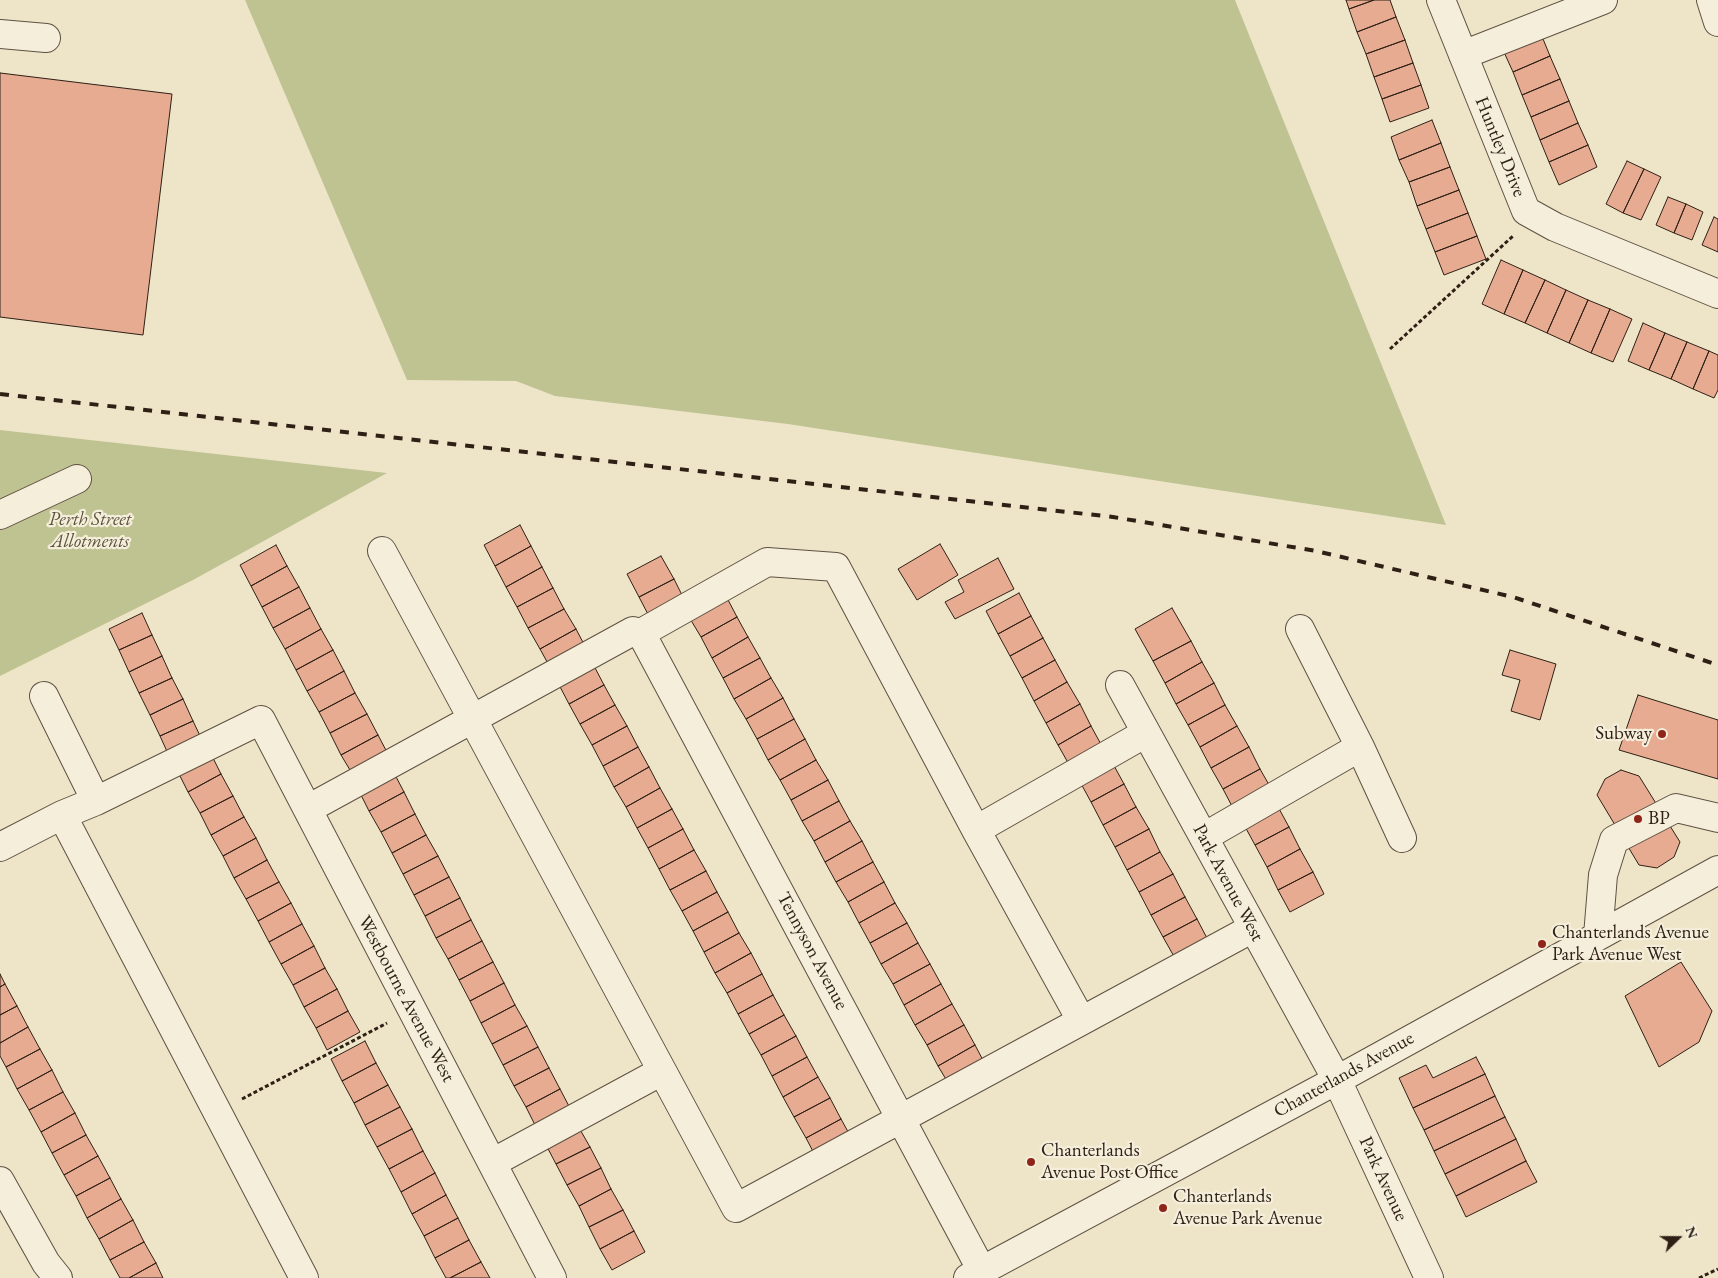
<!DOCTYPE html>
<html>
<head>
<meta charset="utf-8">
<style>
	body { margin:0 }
	#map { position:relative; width:1718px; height:1278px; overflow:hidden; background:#eee5c8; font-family:"EB Garamond",serif }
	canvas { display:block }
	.north { position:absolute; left:1653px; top:1213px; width:50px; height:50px; -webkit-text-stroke:4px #f4eedb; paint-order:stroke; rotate:68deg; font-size:14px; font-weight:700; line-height:20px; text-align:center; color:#2f2016 }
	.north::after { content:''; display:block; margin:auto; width:18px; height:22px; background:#2f2016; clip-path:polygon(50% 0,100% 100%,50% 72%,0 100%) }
</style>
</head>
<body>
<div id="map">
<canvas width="1718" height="1278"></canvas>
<div class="north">N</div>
</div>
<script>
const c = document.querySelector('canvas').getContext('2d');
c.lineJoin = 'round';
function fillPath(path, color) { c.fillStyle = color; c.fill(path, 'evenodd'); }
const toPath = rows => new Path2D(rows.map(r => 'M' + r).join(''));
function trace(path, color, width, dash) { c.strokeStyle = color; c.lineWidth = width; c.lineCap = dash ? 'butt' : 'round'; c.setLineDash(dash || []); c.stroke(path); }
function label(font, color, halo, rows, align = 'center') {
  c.font = font + ' "EB Garamond",serif'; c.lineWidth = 4.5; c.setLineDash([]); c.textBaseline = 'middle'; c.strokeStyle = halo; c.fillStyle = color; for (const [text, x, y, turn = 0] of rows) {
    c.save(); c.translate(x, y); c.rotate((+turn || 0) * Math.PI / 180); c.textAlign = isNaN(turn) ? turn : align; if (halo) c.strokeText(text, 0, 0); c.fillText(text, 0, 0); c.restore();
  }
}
fillPath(toPath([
	[245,0,1235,0,1446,525,788,424,555,396,516,381,407,380],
	[0,430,387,473,193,580,0,676]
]), '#bfc392');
const building = toPath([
	[1346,0,1374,0,1349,9,1346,0],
	[1374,0,1390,0,1396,17,1357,32,1349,9,1374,0],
	[1396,17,1405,40,1366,54,1357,32,1396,17],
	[1541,34,1550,56,1513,72,1503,50,1541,34],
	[1405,40,1413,63,1374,77,1366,54,1405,40],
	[1550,56,1560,79,1522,95,1513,72,1550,56],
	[1413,63,1421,85,1382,99,1374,77,1413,63],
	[0,73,172,94,143,335,0,317,0,73],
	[1560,79,1569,101,1531,117,1522,95,1560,79],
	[1421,85,1429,108,1390,122,1382,99,1421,85],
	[1569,101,1578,123,1540,140,1531,117,1569,101],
	[1432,120,1441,143,1399,160,1391,137,1432,120],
	[1578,123,1588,145,1549,162,1540,140,1578,123],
	[1441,143,1450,167,1409,182,1399,160,1441,143],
	[1588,145,1597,167,1559,185,1549,162,1588,145],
	[1627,161,1644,169,1623,213,1606,204,1627,161],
	[1450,167,1459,190,1417,206,1409,182,1450,167],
	[1644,169,1661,177,1641,220,1623,213,1644,169],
	[1459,190,1468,213,1426,229,1417,206,1459,190],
	[1668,197,1686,204,1674,233,1656,225,1668,197],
	[1686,204,1703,212,1692,240,1674,233,1686,204],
	[1468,213,1477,236,1435,252,1426,229,1468,213],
	[1714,217,1718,219,1718,252,1702,245,1714,217],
	[1477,236,1486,259,1444,275,1435,252,1477,236],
	[1501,260,1523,270,1504,314,1482,304,1501,260],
	[1523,270,1545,280,1525,323,1504,314,1523,270],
	[1545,280,1566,290,1547,333,1525,323,1545,280],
	[1566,290,1588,300,1569,343,1547,333,1566,290],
	[1588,300,1610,309,1591,353,1569,343,1588,300],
	[1610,309,1632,319,1613,362,1591,353,1610,309],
	[1643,323,1665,333,1649,370,1628,361,1643,323],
	[1665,333,1687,342,1671,379,1649,370,1665,333],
	[1687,342,1709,351,1693,389,1671,379,1687,342],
	[1709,351,1718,355,1718,390,1714,398,1693,389,1709,351],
	[520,525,531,546,495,566,484,545,520,525],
	[940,544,958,575,917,600,898,569,940,544],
	[276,545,287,566,251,586,240,565,276,545],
	[531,546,542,567,506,587,495,566,531,546],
	[661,556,674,579,639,597,627,574,661,556],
	[998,558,1014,589,955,619,945,602,964,592,958,580,998,558],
	[287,566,299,587,262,607,251,586,287,566],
	[542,567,553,588,517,607,506,587,542,567],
	[674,579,686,603,651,620,639,597,674,579],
	[299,587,310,608,273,628,262,607,299,587],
	[553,588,564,609,528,628,517,607,553,588],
	[1019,593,1031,616,998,634,986,611,1019,593],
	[726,596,737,617,701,637,689,617,726,596],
	[310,608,321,629,285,649,273,628,310,608],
	[1172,608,1191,641,1153,661,1135,629,1172,608],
	[564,609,576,629,540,649,528,628,564,609],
	[142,613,152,635,119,650,109,629,142,613],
	[1031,616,1043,638,1010,656,998,634,1031,616],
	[737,617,748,637,712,658,701,637,737,617],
	[321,629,333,650,296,670,285,649,321,629],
	[576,629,587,650,551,669,540,649,576,629],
	[152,635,162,656,129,672,119,650,152,635],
	[748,637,760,658,723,678,712,658,748,637],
	[1043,638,1055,660,1022,678,1010,656,1043,638],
	[1191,641,1202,662,1165,683,1153,661,1191,641],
	[333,650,344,671,307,691,296,670,333,650],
	[1510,650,1556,664,1540,720,1511,711,1520,680,1502,675,1510,650],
	[162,656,172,678,139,693,129,672,162,656],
	[760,658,771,678,734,699,723,678,760,658],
	[1055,660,1067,682,1034,701,1022,678,1055,660],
	[1202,662,1214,683,1176,704,1165,683,1202,662],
	[593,664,604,685,569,704,558,683,593,664],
	[344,671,355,693,319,712,307,691,344,671],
	[172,678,183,699,150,715,139,693,172,678],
	[771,678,783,698,746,719,734,699,771,678],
	[1067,682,1080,704,1046,723,1034,701,1067,682],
	[1214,683,1225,705,1188,725,1176,704,1214,683],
	[604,685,615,705,580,724,569,704,604,685],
	[355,693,367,714,330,733,319,712,355,693],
	[1638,695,1718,720,1718,779,1619,750,1638,695],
	[783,698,794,719,757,739,746,719,783,698],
	[183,699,193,721,160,736,150,715,183,699],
	[1080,704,1091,726,1058,745,1046,723,1080,704],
	[615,705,627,726,592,745,580,724,615,705],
	[1225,705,1237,726,1200,747,1188,725,1225,705],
	[367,714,378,735,341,755,330,733,367,714],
	[794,719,805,739,768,760,757,739,794,719],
	[193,721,203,742,170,758,160,736,193,721],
	[627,726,638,747,603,766,592,745,627,726],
	[1091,726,1103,748,1071,768,1058,745,1091,726],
	[1237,726,1249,747,1211,768,1200,747,1237,726],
	[378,735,389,756,353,775,341,755,378,735],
	[805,739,816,760,780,780,768,760,805,739],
	[638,747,649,767,614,787,603,766,638,747],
	[1249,747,1260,769,1223,789,1211,768,1249,747],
	[210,752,221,774,188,792,177,770,210,752],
	[816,760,828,780,791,800,780,780,816,760],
	[1112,762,1124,784,1091,802,1079,780,1112,762],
	[649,767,660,788,626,807,614,787,649,767],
	[1260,769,1272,790,1234,810,1223,789,1260,769],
	[1621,770,1639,776,1680,842,1674,857,1657,868,1639,865,1597,795,1605,779,1621,770],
	[393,771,404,792,369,811,358,789,393,771],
	[221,774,233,796,200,813,188,792,221,774],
	[828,780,839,801,802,821,791,800,828,780],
	[1124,784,1136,807,1103,825,1091,802,1124,784],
	[660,788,672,809,637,828,626,807,660,788],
	[404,792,415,814,381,832,369,811,404,792],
	[233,796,244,817,211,835,200,813,233,796],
	[839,801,850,821,814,841,802,821,839,801],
	[1277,805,1289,827,1255,845,1243,823,1277,805],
	[1136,807,1149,829,1115,847,1103,825,1136,807],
	[672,809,683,829,648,848,637,828,672,809],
	[415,814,426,835,392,853,381,832,415,814],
	[244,817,256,838,223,856,211,835,244,817],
	[850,821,862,841,825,862,814,841,850,821],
	[1289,827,1300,849,1267,867,1255,845,1289,827],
	[683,829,694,850,659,869,648,848,683,829],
	[1149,829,1160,852,1127,870,1115,847,1149,829],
	[426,835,438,856,403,874,392,853,426,835],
	[256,838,267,860,234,878,223,856,256,838],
	[862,841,873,862,836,882,825,862,862,841],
	[1300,849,1313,872,1278,890,1267,867,1300,849],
	[694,850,706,871,670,890,659,869,694,850],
	[1160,852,1173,874,1139,892,1127,870,1160,852],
	[438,856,449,877,414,895,403,874,438,856],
	[267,860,279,882,246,899,234,878,267,860],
	[873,862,884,882,848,902,836,882,873,862],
	[706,871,717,892,682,911,670,890,706,871],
	[1313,872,1324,894,1290,912,1278,890,1313,872],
	[1173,874,1185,897,1151,915,1139,892,1173,874],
	[449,877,460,898,425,916,414,895,449,877],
	[279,882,291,903,258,921,246,899,279,882],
	[884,882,895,903,859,923,848,902,884,882],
	[717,892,728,912,693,931,682,911,717,892],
	[1185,897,1197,919,1163,937,1151,915,1185,897],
	[460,898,471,920,436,938,425,916,460,898],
	[291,903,302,924,269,942,258,921,291,903],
	[895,903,907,923,870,943,859,923,895,903],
	[728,912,739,933,704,952,693,931,728,912],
	[1197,919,1209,942,1176,960,1163,937,1197,919],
	[471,920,482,941,448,959,436,938,471,920],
	[907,923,918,943,881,964,870,943,907,923],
	[302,924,314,946,281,964,269,942,302,924],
	[739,933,751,953,715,973,704,952,739,933],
	[482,941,493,962,459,980,448,959,482,941],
	[918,943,930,964,893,984,881,964,918,943],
	[314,946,325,968,293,985,281,964,314,946],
	[751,953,762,974,727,993,715,973,751,953],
	[493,962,504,983,470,1001,459,980,493,962],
	[1681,962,1712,1011,1699,1042,1659,1067,1625,996,1681,962],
	[930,964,941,984,904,1005,893,984,930,964],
	[325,968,337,989,304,1007,293,985,325,968],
	[0,974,5,984,0,987,0,974],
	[762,974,773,995,738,1014,727,993,762,974],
	[504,983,515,1005,481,1023,470,1001,504,983],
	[5,984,17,1006,0,1015,0,987,5,984],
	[941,984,952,1004,915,1025,904,1005,941,984],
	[337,989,348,1011,316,1028,304,1007,337,989],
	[773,995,784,1015,749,1034,738,1014,773,995],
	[952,1004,964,1025,927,1045,915,1025,952,1004],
	[515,1005,527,1026,492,1044,481,1023,515,1005],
	[17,1006,28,1027,0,1043,0,1015,17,1006],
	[348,1011,360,1032,327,1050,316,1028,348,1011],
	[784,1015,796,1036,761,1055,749,1034,784,1015],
	[964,1025,975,1045,938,1066,927,1045,964,1025],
	[527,1026,538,1047,503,1065,492,1044,527,1026],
	[28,1027,40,1049,6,1067,0,1056,0,1043,28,1027],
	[796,1036,807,1057,772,1076,761,1055,796,1036],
	[365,1041,376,1063,342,1081,331,1059,365,1041],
	[975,1045,986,1066,950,1086,938,1066,975,1045],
	[538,1047,549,1068,514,1086,503,1065,538,1047],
	[40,1049,52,1070,17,1089,6,1067,40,1049],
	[807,1057,818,1077,783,1097,772,1076,807,1057],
	[1476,1057,1485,1074,1413,1108,1399,1078,1426,1065,1433,1078,1476,1057],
	[376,1063,388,1085,354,1103,342,1081,376,1063],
	[549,1068,560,1089,526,1107,514,1086,549,1068],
	[52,1070,63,1092,29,1110,17,1089,52,1070],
	[1485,1074,1495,1096,1424,1130,1413,1108,1485,1074],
	[818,1077,830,1098,794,1117,783,1097,818,1077],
	[388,1085,400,1107,365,1125,354,1103,388,1085],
	[560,1089,571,1110,537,1129,526,1107,560,1089],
	[63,1092,75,1113,41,1132,29,1110,63,1092],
	[1495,1096,1505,1117,1434,1151,1424,1130,1495,1096],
	[830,1098,841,1119,806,1138,794,1117,830,1098],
	[400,1107,412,1129,377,1147,365,1125,400,1107],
	[75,1113,86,1135,52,1153,41,1132,75,1113],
	[1505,1117,1516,1139,1445,1174,1434,1151,1505,1117],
	[841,1119,852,1139,817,1159,806,1138,841,1119],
	[578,1126,590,1147,556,1164,545,1143,578,1126],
	[412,1129,423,1151,389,1169,377,1147,412,1129],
	[86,1135,98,1156,64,1175,52,1153,86,1135],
	[1516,1139,1526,1161,1456,1196,1445,1174,1516,1139],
	[590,1147,601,1168,567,1185,556,1164,590,1147],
	[423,1151,435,1173,401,1192,389,1169,423,1151],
	[98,1156,110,1178,76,1196,64,1175,98,1156],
	[1526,1161,1537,1182,1466,1217,1456,1196,1526,1161],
	[601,1168,611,1189,579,1206,567,1185,601,1168],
	[435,1173,446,1195,412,1214,401,1192,435,1173],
	[110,1178,121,1199,87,1218,76,1196,110,1178],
	[611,1189,623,1210,589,1227,579,1206,611,1189],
	[446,1195,458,1218,424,1236,412,1214,446,1195],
	[121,1199,133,1220,99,1239,87,1218,121,1199],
	[623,1210,634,1231,600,1249,589,1227,623,1210],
	[458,1218,469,1240,435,1258,424,1236,458,1218],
	[133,1220,144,1242,110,1260,99,1239,133,1220],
	[634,1231,645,1252,612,1270,600,1249,634,1231],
	[469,1240,481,1262,450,1278,446,1278,435,1258,469,1240],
	[144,1242,156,1263,129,1278,120,1278,110,1260,144,1242],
	[481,1262,490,1278,450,1278,481,1262],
	[156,1263,163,1278,129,1278,156,1263]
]);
fillPath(building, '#e6ab91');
trace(building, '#2f2016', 1);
const minor = toPath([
	[1441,0,1526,211,1555,227,1718,294],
	[1711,0,1718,22],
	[0,34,46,38],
	[1463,55,1603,0],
	[0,515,77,479],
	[382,551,736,1208,1253,928],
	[1300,629,1360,747,1402,838],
	[641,633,982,1271],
	[1120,685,1337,1080,1429,1278],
	[96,801,261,720,552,1278],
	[308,809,633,631,641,633,767,562,836,567,976,830,1081,1020],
	[62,815,304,1278],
	[976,830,1146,733],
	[1204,837,1360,747],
	[0,847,62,815,96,801,44,696],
	[1598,936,1603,875,1614,840,1676,808,1718,818],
	[492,1163,662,1071],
	[0,1181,46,1263,58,1278],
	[968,1278,1337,1080,1718,870]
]);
trace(minor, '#5f5142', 30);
trace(toPath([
	[1390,349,1513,236],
	[242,1099,387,1023],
	[1699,1278,1718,1269]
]), '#2f2016', 3, [4, 2.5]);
trace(minor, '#f4eedb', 28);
trace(toPath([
	[0,394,1113,517,1316,551,1513,597,1718,665]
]), '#2f2016', 4, [9, 9]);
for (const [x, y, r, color] of [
	[1662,734,5,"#8f2418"],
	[1638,819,5,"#8f2418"],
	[1542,944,5,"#8f2418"],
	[1031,1162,5,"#8f2418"],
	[1163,1208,5,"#8f2418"]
]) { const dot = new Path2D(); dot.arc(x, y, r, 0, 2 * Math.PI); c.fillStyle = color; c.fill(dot); trace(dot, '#f4eedb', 2); }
label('19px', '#2f2016', '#f4eedb', [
	["Huntley Drive",1500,147,68],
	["Park Avenue West",1228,883,62],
	["Tennyson Avenue",812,951,62],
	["Westbourne Avenue West",406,999,62],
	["Chanterlands Avenue",1344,1075,-29],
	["Park Avenue",1383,1179,65]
]);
label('italic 19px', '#5a513b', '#f4eedb', [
	["Perth Street",90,520],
	["Allotments",90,542]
]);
label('19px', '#2f2016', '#f4eedb', [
	["Subway",1652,734,"right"],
	["BP",1648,819],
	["Chanterlands Avenue",1552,933],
	["Park Avenue West",1552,955],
	["Chanterlands",1041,1151],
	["Avenue Post Office",1041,1173],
	["Chanterlands",1173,1197],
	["Avenue Park Avenue",1173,1219]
], 'left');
</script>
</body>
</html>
